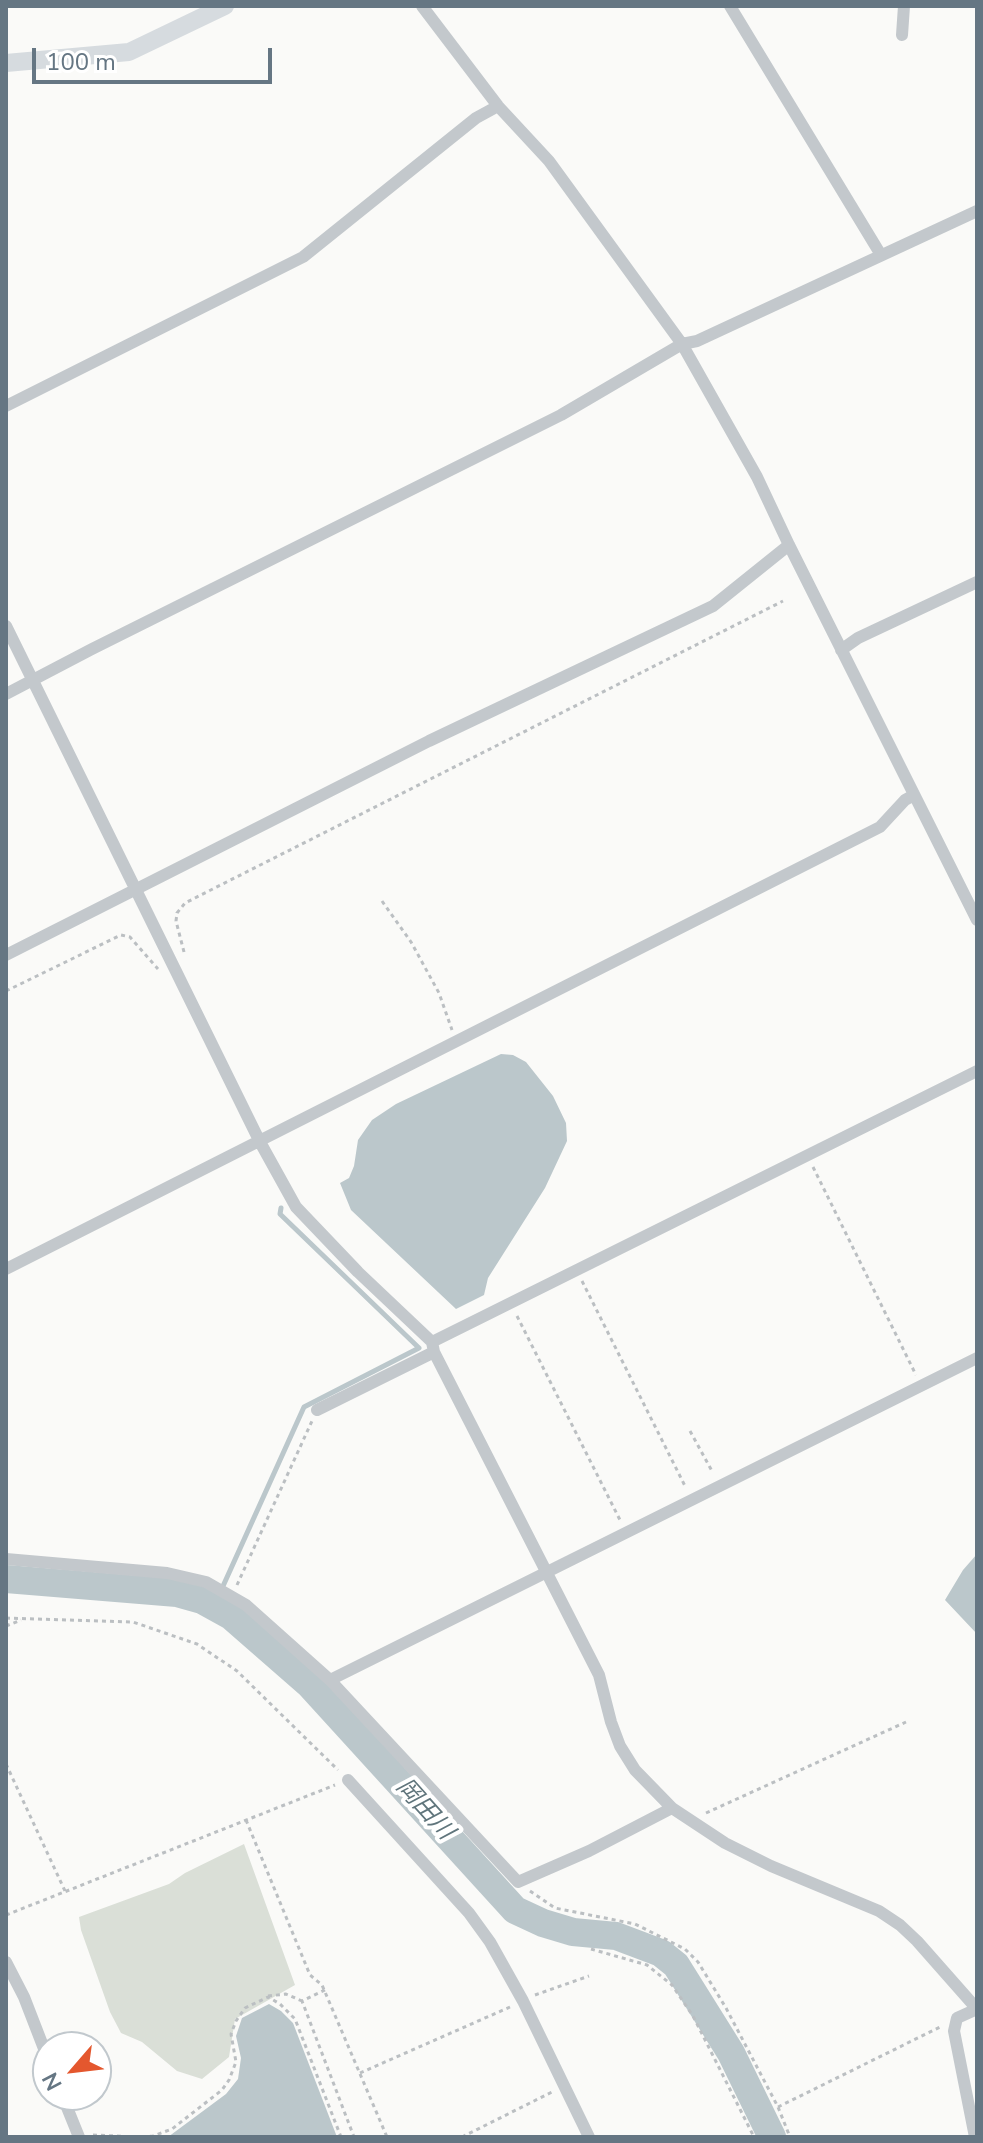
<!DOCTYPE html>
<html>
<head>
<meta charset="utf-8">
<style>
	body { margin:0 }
	#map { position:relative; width:983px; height:2143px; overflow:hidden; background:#fafaf8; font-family:"Nunito Sans",sans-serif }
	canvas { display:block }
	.frame { position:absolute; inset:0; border:8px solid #657683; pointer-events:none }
	.north { position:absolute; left:32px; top:2031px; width:80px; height:80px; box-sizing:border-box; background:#fff; border:2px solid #c1c8cd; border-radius:50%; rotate:242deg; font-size:22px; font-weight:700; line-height:32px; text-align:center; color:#657683 }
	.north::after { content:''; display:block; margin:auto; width:28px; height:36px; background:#e4572e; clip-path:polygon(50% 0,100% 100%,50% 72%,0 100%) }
	.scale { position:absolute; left:32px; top:48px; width:240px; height:36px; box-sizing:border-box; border:4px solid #657683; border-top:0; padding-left:10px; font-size:24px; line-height:28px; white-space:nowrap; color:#657683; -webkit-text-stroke:6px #fff; paint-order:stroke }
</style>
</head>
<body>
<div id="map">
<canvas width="983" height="2143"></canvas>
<div class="frame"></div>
<div class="north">N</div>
<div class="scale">100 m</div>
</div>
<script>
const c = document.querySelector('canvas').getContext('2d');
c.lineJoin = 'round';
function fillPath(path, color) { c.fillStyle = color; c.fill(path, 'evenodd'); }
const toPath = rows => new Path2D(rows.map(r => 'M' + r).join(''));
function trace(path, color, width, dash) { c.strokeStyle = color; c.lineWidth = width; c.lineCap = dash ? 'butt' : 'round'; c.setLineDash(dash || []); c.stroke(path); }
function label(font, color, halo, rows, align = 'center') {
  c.font = font + ' "Nunito Sans","Noto Sans JP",sans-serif'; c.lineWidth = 8; c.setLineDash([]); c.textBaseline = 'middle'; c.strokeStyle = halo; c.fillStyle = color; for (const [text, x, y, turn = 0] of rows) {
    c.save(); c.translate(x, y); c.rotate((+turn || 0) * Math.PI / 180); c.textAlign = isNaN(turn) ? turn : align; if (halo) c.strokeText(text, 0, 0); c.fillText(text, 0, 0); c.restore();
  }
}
fillPath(toPath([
	[244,1844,295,1985,235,2019,229,2057,202,2079,177,2071,142,2042,121,2033,110,2012,81,1930,79,1917,169,1884,185,1873]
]), '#dadfd7');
fillPath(toPath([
	[501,1054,513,1055,526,1062,553,1096,566,1123,567,1141,545,1188,488,1278,484,1295,456,1309,351,1210,340,1183,349,1178,354,1166,358,1140,372,1120,396,1104],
	[977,1554,977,1634,945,1600,963,1570],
	[269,2004,281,2011,293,2023,337,2137,168,2137,226,2094,238,2079,241,2058,236,2036,242,2018]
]), '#bbc7cb');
trace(toPath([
	[214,1606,304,1407,419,1348,280,1214,281,1208]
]), '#bbc7cb', 5);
trace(toPath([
	[6,1579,177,1593,202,1600,231,1616,310,1685,515,1910,543,1923,573,1932,616,1936,661,1953,676,1965,731,2053,772,2137]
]), '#bbc7cb', 28);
trace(toPath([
	[382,901,411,942,439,993,452,1030],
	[184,952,176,921,177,913,185,903,783,601],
	[6,991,121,935,130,937,158,969],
	[813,1167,916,1375],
	[582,1281,686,1488],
	[517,1316,620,1520],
	[690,1431,713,1473],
	[237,1585,312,1421],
	[6,1618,133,1622,197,1644,237,1671,338,1770],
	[6,1626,21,1620],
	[6,1764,65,1891],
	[706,1813,906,1722],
	[246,1820,310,1975,322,1985,387,2137],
	[530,1891,555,1908,635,1924,685,1949,698,1962,726,2008,778,2107,790,2137],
	[6,1915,335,1785],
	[591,1949,647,1965,672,1985,693,2016,754,2137],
	[325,1990,302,2001,354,2137],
	[535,1995,589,1976],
	[268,1996,286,1994,302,2001],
	[360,2073,510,2007],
	[778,2107,940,2027],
	[93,2135,139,2137],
	[142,2137,153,2136,172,2129,222,2090,229,2080,236,2062,231,2034,236,2021,245,2008,268,1997,280,2004,295,2019,341,2137],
	[462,2137,552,2092]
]), '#bbbfc2', 3, [4, 4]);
trace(toPath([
	[422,6,498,106,549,161,682,344,757,477,789,545,977,920],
	[730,6,881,255],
	[902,35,904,6],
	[6,406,303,257,476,118,498,106],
	[6,626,260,1142,296,1207,358,1272,432,1342,434,1352,599,1675,611,1722,620,1746,635,1770,672,1808,725,1843,771,1866,879,1911,900,1925,917,1941,977,2009,957,2018,954,2031,975,2137],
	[841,650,858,638,977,582],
	[6,694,92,649,561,415,682,344,697,341,977,211],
	[6,955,429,741,713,606,789,545],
	[6,1269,880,827,905,800,914,795],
	[432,1342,977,1071],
	[317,1410,434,1352],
	[6,1559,167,1573,206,1582,246,1605,330,1680,518,1882,589,1851,672,1808],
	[330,1680,977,1358],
	[348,1780,469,1913,490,1942,523,2001,589,2137],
	[6,1962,24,1997,48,2059],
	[62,2095,79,2137]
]), '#c3c8cc', 12);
trace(toPath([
	[6,63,129,52,225,6]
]), '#d6dbdf', 18);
label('italic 24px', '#60757c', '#fff', [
	["岡田川",424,1810,48]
]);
</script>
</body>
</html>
